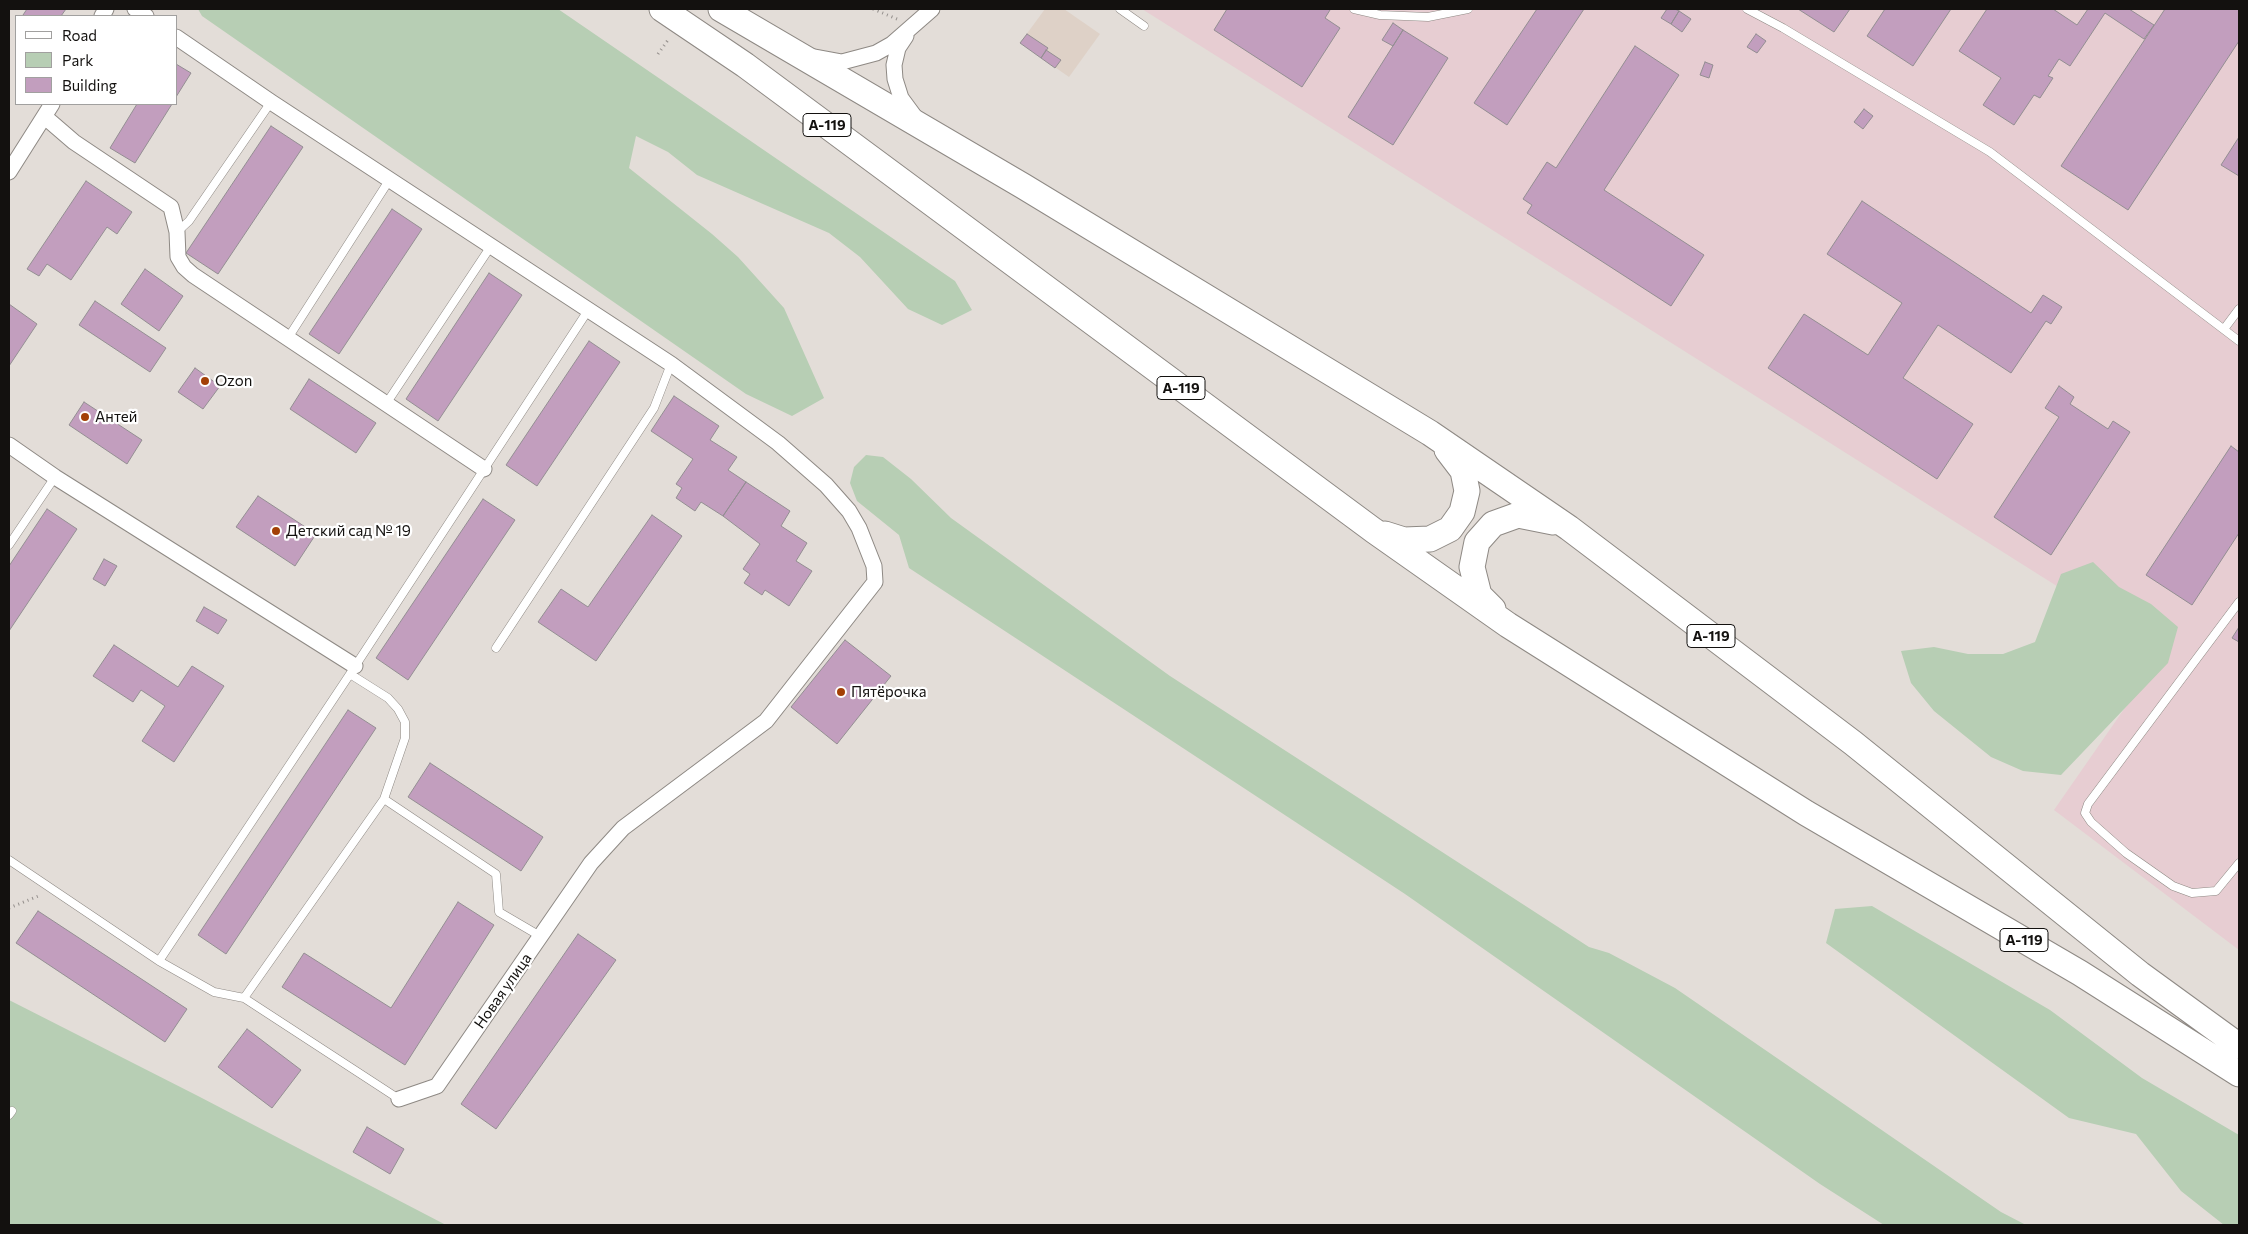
<!DOCTYPE html>
<html>
<head>
<meta charset="utf-8">
<style>
	body { margin:0 }
	#map { position:relative; width:2248px; height:1234px; overflow:hidden; background:#e3ddd8; font-family:Commissioner,sans-serif }
	canvas { display:block }
	.frame { position:absolute; inset:0; border:10px solid #13110f; pointer-events:none }
	.legend { position:absolute; left:15px; top:15px; width:162px; height:90px; box-sizing:border-box; background:#fff; border:1px solid #a1a09f; margin:0; padding:6px 9px; list-style:none; font-size:15px; color:#13110f }
	.legend li { display:flex; align-items:center; gap:10px; height:25px }
	.legend b { width:25px; border:1px solid #a1a09f }
</style>
</head>
<body>
<div id="map">
<canvas width="2248" height="1234"></canvas>
<div class="frame"></div>
<ul class="legend">
<li><b style="height:6px;background:#fff"></b>Road</li>
<li><b style="height:14px;background:#b7ceb4"></b>Park</li>
<li><b style="height:14px;background:#c29ebe"></b>Building</li>
</ul>
</div>
<script>
const c = document.querySelector('canvas').getContext('2d');
c.lineJoin = 'round';
function fillPath(path, color) { c.fillStyle = color; c.fill(path, 'evenodd'); }
const toPath = rows => new Path2D(rows.map(r => 'M' + r).join(''));
function trace(path, color, width, dash) { c.strokeStyle = color; c.lineWidth = width; c.lineCap = dash ? 'butt' : 'round'; c.setLineDash(dash || []); c.stroke(path); }
function label(font, color, halo, rows, align = 'center') {
  c.font = font + ' Commissioner,sans-serif'; c.lineWidth = 4.5; c.setLineDash([]); c.textBaseline = 'middle'; c.strokeStyle = halo; c.fillStyle = color; for (const [text, x, y, turn = 0] of rows) {
    c.save(); c.translate(x, y); c.rotate((+turn || 0) * Math.PI / 180); c.textAlign = isNaN(turn) ? turn : align; if (halo) c.strokeText(text, 0, 0); c.fillText(text, 0, 0); c.restore();
  }
}
fillPath(toPath([
	[1045,9,1064,9,1100,34,1069,77,1020,43]
]), '#ded1c7');
fillPath(toPath([
	[1142,9,2239,9,2239,950,2054,810,2163,653]
]), '#e7cdd2');
fillPath(toPath([
	[198,9,558,9,955,281,972,310,942,325,908,309,860,257,829,233,697,175,668,152,636,136,629,168,712,234,738,257,784,308,824,398,792,416,746,394,202,16],
	[866,455,883,457,911,479,951,518,1170,676,1589,947,1609,953,1675,988,2001,1212,2026,1225,1884,1225,1820,1184,1405,894,909,568,899,535,857,501,850,483,854,467],
	[2093,562,2119,587,2151,604,2178,627,2168,663,2061,775,2023,771,1991,757,1934,711,1911,683,1901,651,1934,647,1968,654,2003,654,2035,642,2061,574],
	[1872,906,2050,1010,2142,1078,2239,1135,2239,1225,2224,1225,2181,1191,2136,1134,2069,1118,1826,943,1835,909],
	[9,1000,198,1096,446,1225,9,1225]
]), '#b7ceb4');
const building = toPath([
	[27,9,66,9,61,16,25,16,23,15,27,9],
	[1227,9,1328,9,1330,10,1325,18,1340,28,1302,87,1214,30,1227,9],
	[1537,9,1584,9,1507,125,1474,103,1537,9],
	[1667,9,1675,9,1679,11,1671,24,1661,18,1667,9],
	[1798,9,1850,9,1834,32,1798,9],
	[1885,9,1951,9,1913,66,1867,36,1885,9],
	[1987,9,2053,9,2077,25,2088,9,2129,9,2154,25,2144,39,2105,13,2070,66,2059,59,2048,76,2053,78,2040,98,2034,95,2014,125,1983,105,2001,78,1959,51,1987,9],
	[2165,9,2239,9,2239,41,2128,210,2061,166,2165,9],
	[1679,11,1691,19,1682,32,1671,24,1679,11],
	[1393,23,1403,30,1393,46,1382,40,1393,23],
	[1403,30,1448,58,1393,145,1348,117,1403,30],
	[1027,34,1048,48,1041,58,1020,43,1027,34],
	[1756,34,1766,41,1757,53,1747,47,1756,34],
	[1635,46,1679,75,1604,190,1704,255,1671,306,1527,213,1532,205,1523,199,1547,162,1556,168,1635,46],
	[1046,50,1061,60,1055,68,1041,58,1046,50],
	[1705,62,1713,65,1709,78,1700,75,1705,62],
	[176,64,191,73,176,97,176,64],
	[137,104,172,104,135,163,110,148,137,104],
	[1864,109,1873,116,1863,129,1854,122,1864,109],
	[271,126,303,147,218,274,186,253,271,126],
	[2239,137,2239,176,2221,165,2239,137],
	[86,181,132,212,117,234,107,227,71,280,47,264,39,276,27,269,86,181],
	[1862,201,2031,313,2043,295,2062,307,2051,324,2046,321,2011,373,1938,325,1903,378,1973,424,1937,479,1768,368,1804,314,1868,355,1902,303,1827,254,1862,201],
	[392,209,422,229,339,354,309,334,392,209],
	[145,269,183,296,159,331,121,304,145,269],
	[489,273,522,295,438,421,406,399,489,273],
	[95,301,166,348,150,372,79,325,95,301],
	[9,304,37,324,9,366,9,304],
	[589,341,620,362,537,486,506,465,589,341],
	[195,368,220,386,203,409,178,392,195,368],
	[309,379,376,423,356,453,290,409,309,379],
	[2059,386,2074,397,2070,404,2108,429,2113,421,2130,432,2051,555,1994,517,2059,417,2045,408,2059,386],
	[674,396,719,426,710,440,737,457,728,470,746,482,723,516,701,502,695,511,676,498,682,488,676,484,693,459,651,431,674,396],
	[84,402,142,440,127,464,69,425,84,402],
	[2231,446,2239,452,2239,533,2192,605,2146,575,2231,446],
	[746,482,790,511,781,526,807,543,796,561,812,571,789,606,765,590,762,595,744,583,750,574,743,569,760,544,723,516,746,482],
	[258,496,316,534,295,566,236,527,258,496],
	[483,499,515,520,408,680,376,658,483,499],
	[47,509,77,529,9,631,9,566,47,509],
	[652,515,682,536,596,661,538,622,561,589,588,607,652,515],
	[104,559,117,566,105,586,93,579,104,559],
	[204,607,227,620,218,634,196,621,204,607],
	[2239,627,2239,642,2232,638,2239,627],
	[845,640,891,676,837,744,791,707,845,640],
	[114,645,178,687,192,666,224,686,174,762,142,741,165,706,141,690,133,702,93,676,114,645],
	[348,710,376,728,226,954,198,935,348,710],
	[430,763,543,837,521,871,408,797,430,763],
	[458,902,494,925,405,1065,282,987,304,953,391,1008,458,902],
	[38,911,187,1009,165,1042,16,943,38,911],
	[578,934,616,960,496,1129,461,1104,578,934],
	[247,1029,301,1070,272,1108,218,1067,247,1029],
	[367,1127,404,1149,390,1174,353,1152,367,1127]
]);
fillPath(building, '#c29ebe');
trace(building, '#938e92', 1);
const service = toPath([
	[1120,9,1144,26],
	[1354,9,1380,15,1428,17,1468,9],
	[1747,9,1783,28,1990,152,2239,341],
	[177,232,189,221,271,102],
	[2224,329,2239,309],
	[288,338,390,179],
	[386,404,491,246],
	[9,545,55,477],
	[2239,602,2088,804,2085,813,2091,822,2126,853,2173,886,2192,893,2216,891,2239,863],
	[496,648,654,408,671,364],
	[350,674,388,698,398,709,405,722,405,738,384,799,496,874,499,912,540,936],
	[9,860,159,961,350,674,589,309],
	[159,961,214,992,244,998,399,1099],
	[244,998,384,799],
	[9,1115,12,1111]
]);
const minor = toPath([
	[135,9,146,16],
	[102,16,106,9],
	[906,36,898,48,894,65,895,79,901,98,915,117],
	[176,37,271,102,671,364,778,443,826,485,849,511,859,528,874,566,875,582,766,721,623,828,591,863,437,1086,399,1099],
	[815,57,842,62,876,53,892,44,932,9],
	[45,117,74,142,171,207,177,232,178,257,184,267,193,275,484,469],
	[9,172,52,104],
	[9,445,55,477,355,666]
]);
const trunk = toPath([
	[662,9,745,65,1373,530,1508,625,1806,813,2080,973,2239,1074],
	[721,9,1023,186,1430,433,1569,528,1853,743,2140,974,2239,1046],
	[1385,534,1404,540,1430,539,1450,529,1462,512,1467,491,1463,471,1447,450],
	[1493,609,1479,595,1472,567,1477,542,1493,524,1518,515,1553,522]
]);
trace(service, '#8e8984', 9);
trace(minor, '#8e8984', 17);
trace(trunk, '#8e8984', 27);
trace(toPath([
	[873,9,897,19],
	[658,54,668,40],
	[9,908,41,895]
]), '#948f8c', 3, [1, 4]);
trace(service, '#fff', 8);
trace(minor, '#fff', 15);
trace(trunk, '#fff', 25);
for (const [x, y, r, color] of [
	[205,381,5,"#a34006"],
	[85,417,5,"#a34006"],
	[276,531,5,"#a34006"],
	[841,692,5,"#a34006"]
]) { const dot = new Path2D(); dot.arc(x, y, r, 0, 2 * Math.PI); c.fillStyle = color; c.fill(dot); trace(dot, '#fff', 2); }
for (const [x, y, w] of [
	[827,125,48],
	[1181,388,48],
	[1711,636,48],
	[2024,940,48]
]) { const box = new Path2D(); box.roundRect(x - w / 2, y - 11.5, w, 23, 4); c.fillStyle = '#fff'; c.fill(box); trace(box, '#13110f', 1); }
label('bold 14px', '#13110f', null, [
	["А-119",827,125],
	["А-119",1181,388],
	["А-119",1711,636],
	["А-119",2024,940]
]);
label('15px', '#13110f', '#fff', [
	["Ozon",215,381],
	["Антей",95,417],
	["Детский сад № 19",286,531],
	["Пятёрочка",851,692]
], 'left');
label('15px', '#13110f', '#fff', [
	["Новая улица",503,991,-55]
]);
</script>
</body>
</html>
